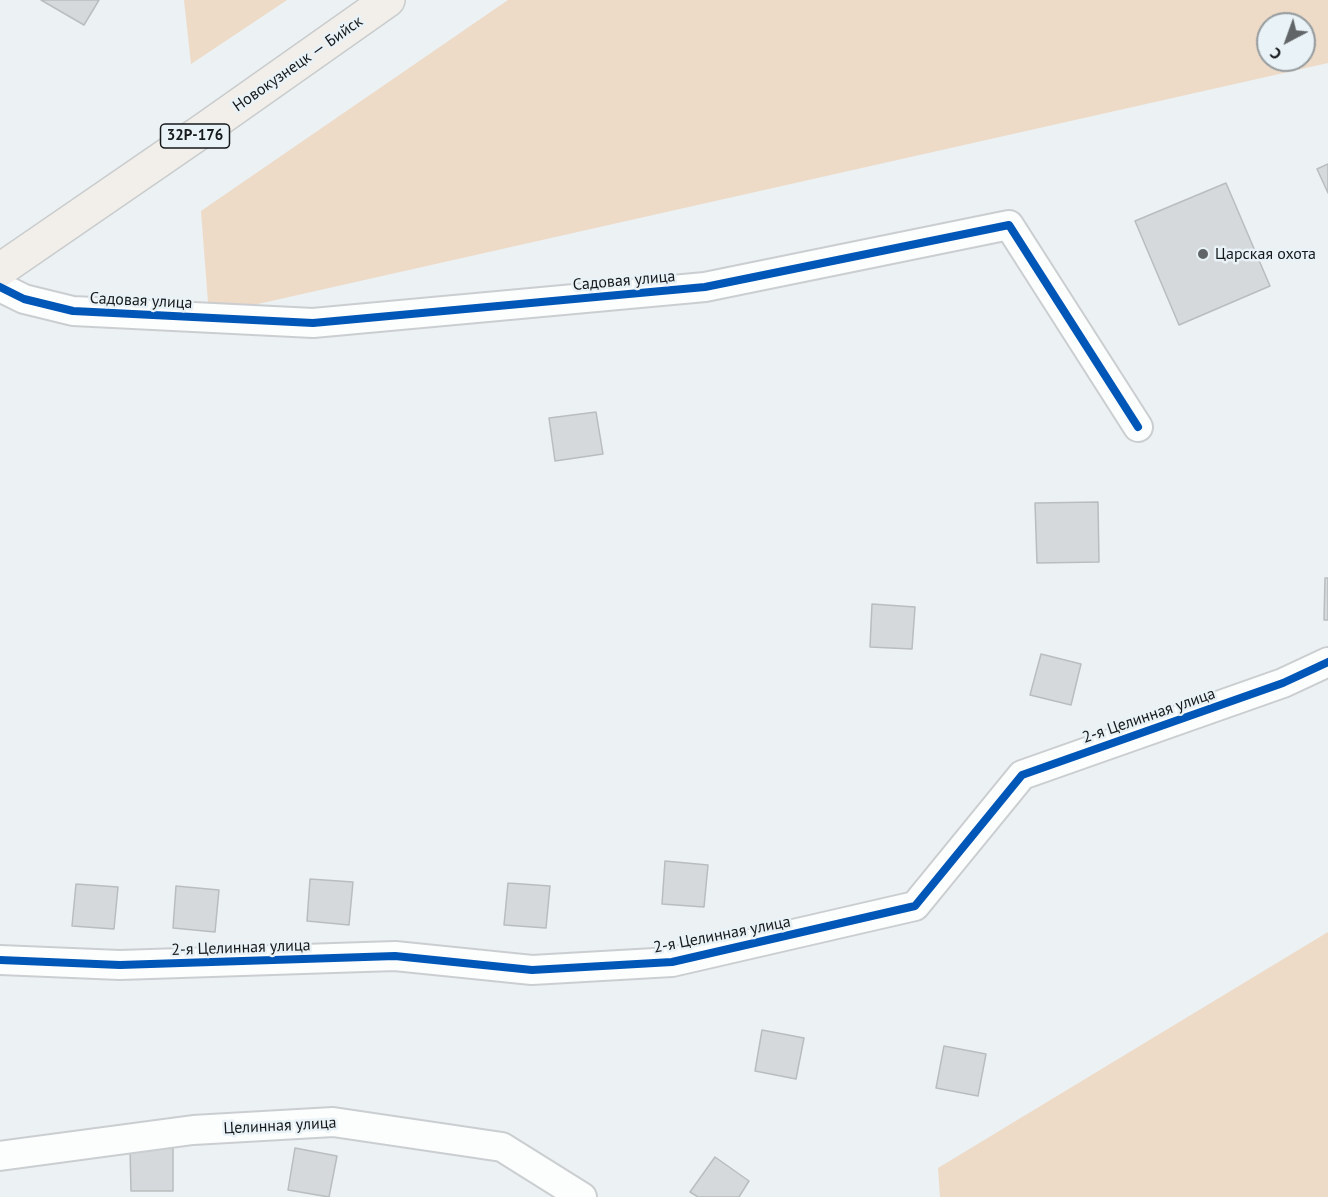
<!DOCTYPE html>
<html>
<head>
<meta charset="utf-8">
<style>
	body { margin:0 }
	#map { position:relative; width:1328px; height:1197px; overflow:hidden; background:#ecf1f3; font-family:"PT Sans",sans-serif }
	canvas { display:block }
	.north { position:absolute; left:1256px; top:12px; width:60px; height:60px; box-sizing:border-box; background:#e9f2f6; border:2px solid #959b9e; border-radius:50%; rotate:221deg; font-size:16px; font-weight:700; line-height:24px; text-align:center; color:#16191b }
	.north::after { content:''; display:block; margin:auto; width:21px; height:27px; background:#616567; clip-path:polygon(50% 0,100% 100%,50% 72%,0 100%) }
</style>
</head>
<body>
<div id="map">
<canvas width="1328" height="1197"></canvas>
<div class="north">С</div>
</div>
<script>
const c = document.querySelector('canvas').getContext('2d');
c.lineJoin = 'round';
function fillPath(path, color) { c.fillStyle = color; c.fill(path, 'evenodd'); }
const toPath = rows => new Path2D(rows.map(r => 'M' + r).join(''));
function trace(path, color, width, dash) { c.strokeStyle = color; c.lineWidth = width; c.lineCap = dash ? 'butt' : 'round'; c.setLineDash(dash || []); c.stroke(path); }
function label(font, color, halo, rows, align = 'center') {
  c.font = font + ' "PT Sans",sans-serif'; c.lineWidth = 5; c.setLineDash([]); c.textBaseline = 'middle'; c.strokeStyle = halo; c.fillStyle = color; for (const [text, x, y, turn = 0] of rows) {
    c.save(); c.translate(x, y); c.rotate((+turn || 0) * Math.PI / 180); c.textAlign = isNaN(turn) ? turn : align; if (halo) c.strokeText(text, 0, 0); c.fillText(text, 0, 0); c.restore();
  }
}
fillPath(toPath([
	[184,0,287,0,191,64],
	[508,0,1328,0,1328,63,209,315,201,211],
	[1268,24,1304,24,1304,60,1268,60],
	[1328,932,1328,1197,940,1197,938,1168]
]), '#eddac7');
const building = toPath([
	[41,0,99,0,84,25,41,0],
	[1328,164,1328,193,1317,169,1328,164],
	[1226,183,1270,286,1179,325,1135,221,1226,183],
	[596,412,603,454,555,461,549,418,596,412],
	[1098,502,1099,562,1037,563,1035,503,1098,502],
	[1325,578,1328,578,1328,620,1324,620,1325,578],
	[872,604,915,607,912,649,870,647,872,604],
	[1041,654,1081,664,1071,705,1030,695,1041,654],
	[665,861,708,865,704,907,662,904,665,861],
	[310,879,353,882,349,925,307,921,310,879],
	[508,883,550,886,546,928,504,925,508,883],
	[76,884,118,887,114,929,72,926,76,884],
	[176,886,219,890,215,932,173,928,176,886],
	[762,1030,804,1038,796,1079,755,1071,762,1030],
	[944,1046,986,1054,978,1096,936,1088,944,1046],
	[173,1148,173,1191,131,1191,130,1149,173,1148],
	[295,1148,337,1156,329,1197,288,1190,295,1148],
	[715,1157,749,1181,739,1197,698,1197,690,1192,715,1157]
]);
fillPath(building, '#d5d9db');
trace(building, '#b9bdbf', 1.5);
const street = toPath([
	[0,287,24,299,73,311,313,323,705,287,1009,225,1138,427],
	[0,960,120,965,395,956,532,970,672,962,915,906,1022,775,1283,683,1328,662],
	[0,1156,193,1130,333,1122,502,1147,582,1197]
]);
const primary = toPath([
	[0,270,205,129,388,0]
]);
trace(street, '#cbced0', 32);
trace(primary, '#c9cccd', 36);
trace(street, '#fcfdfd', 28);
trace(primary, '#f2eeea', 33);
trace(toPath([
	[0,287,24,299,73,311,313,323,705,287,1009,225,1138,427],
	[0,960,120,965,395,956,532,970,672,962,915,906,1022,775,1283,683,1328,662]
]), '#0057b8', 8);
for (const [x, y, r, color] of [
	[1203,254,6,"#616567"]
]) { const dot = new Path2D(); dot.arc(x, y, r, 0, 2 * Math.PI); c.fillStyle = color; c.fill(dot); trace(dot, '#e9f2f6', 2); }
for (const [x, y, w] of [
	[195,136,69]
]) { const box = new Path2D(); box.roundRect(x - w / 2, y - 12, w, 24, 4.5); c.fillStyle = '#e9f2f6'; c.fill(box); trace(box, '#16191b', 1.5); }
label('bold 15px', '#16191b', null, [
	["32Р-176",195,136]
]);
label('16px', '#16191b', '#e9f2f6', [
	["Новокузнецк — Бийск",298,64,-35],
	["Садовая улица",624,281,-5],
	["Садовая улица",141,301,3],
	["2-я Целинная улица",1149,716,-19],
	["2-я Целинная улица",722,935,-11],
	["2-я Целинная улица",241,948,-2],
	["Целинная улица",280,1126,-3]
]);
label('16px', '#16191b', '#e9f2f6', [
	["Царская охота",1215,254]
], 'left');
</script>
</body>
</html>
